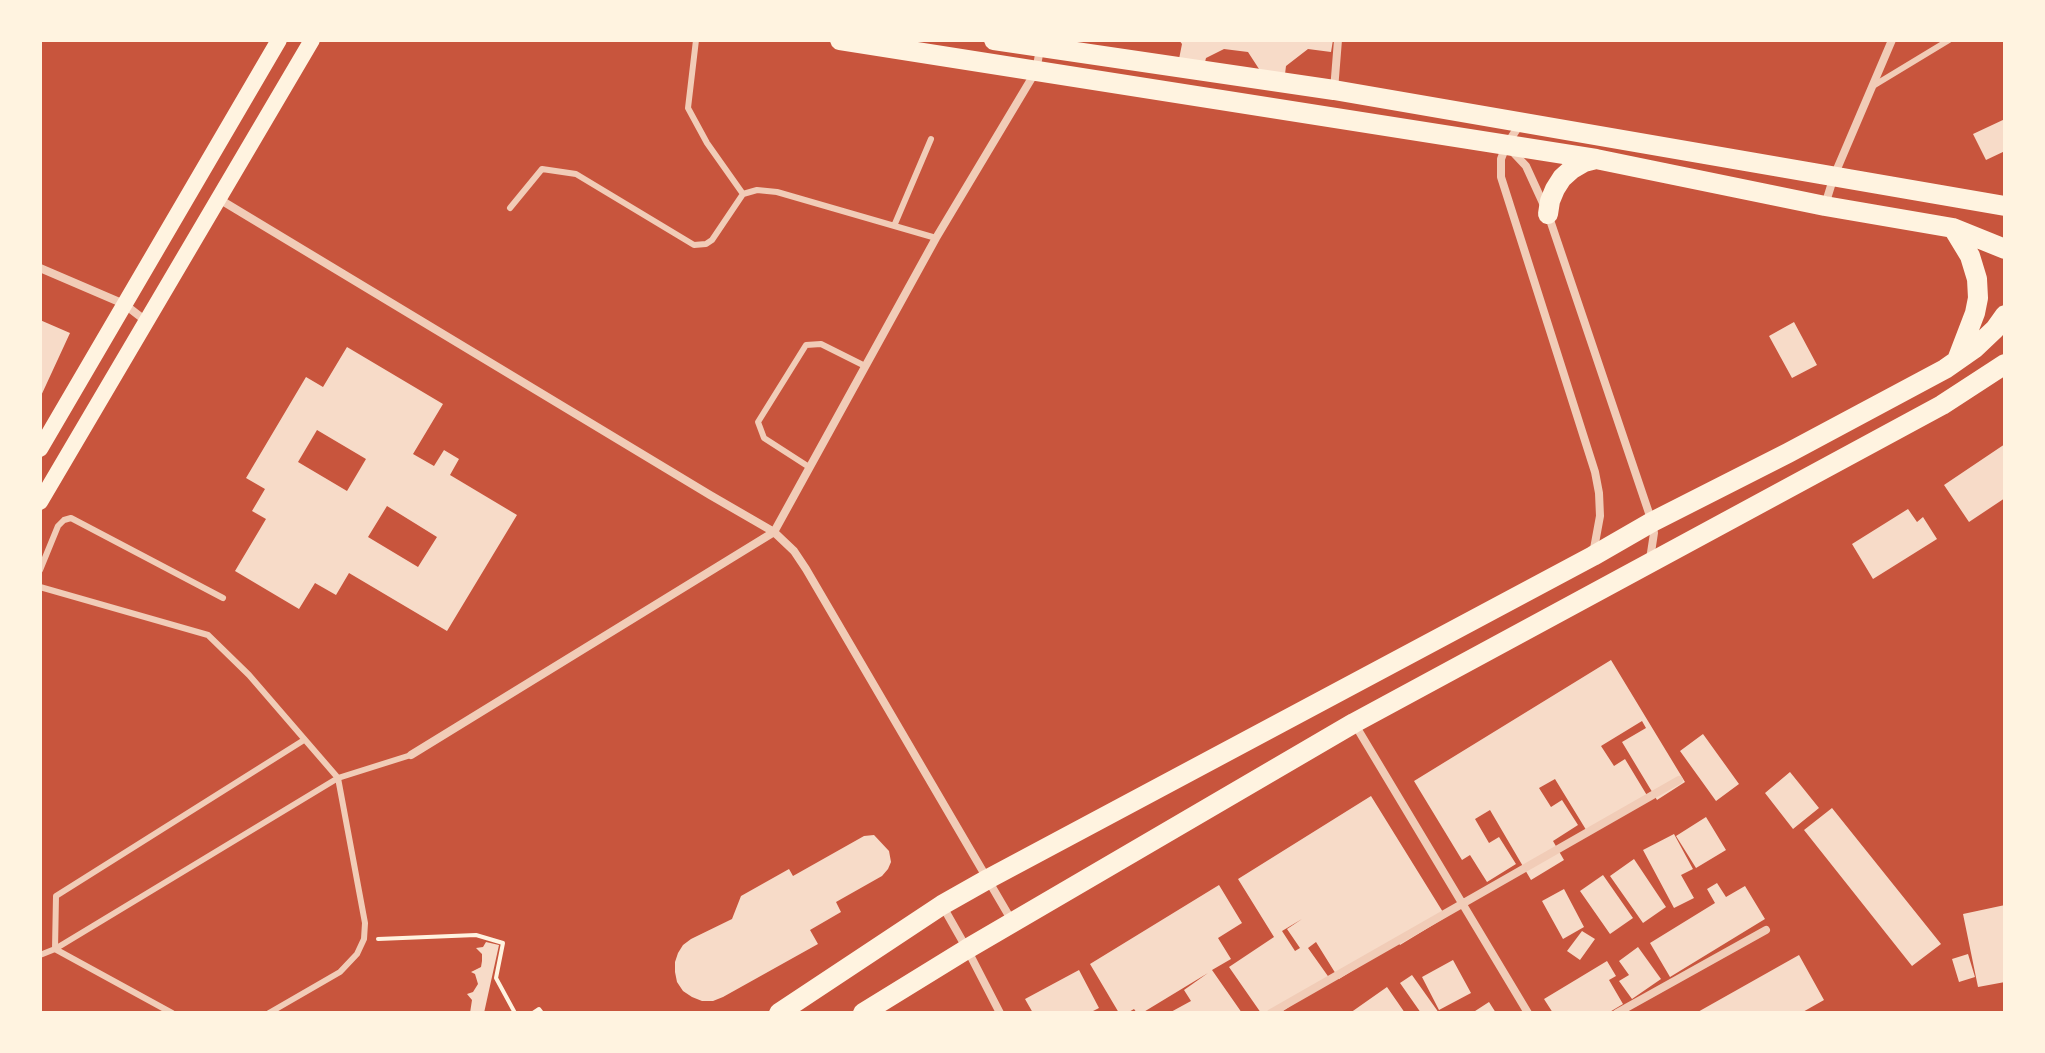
<!DOCTYPE html>
<html>
<head>
<meta charset="utf-8">
<style>
	body { margin:0 }
	#map { position:relative; width:2045px; height:1053px; overflow:hidden; background:#c8553d; font-family:Rubik,sans-serif }
	canvas { display:block }
	.frame { position:absolute; inset:0; border:42px solid #fff3e0; pointer-events:none }
</style>
</head>
<body>
<div id="map">
<canvas width="2045" height="1053"></canvas>
<div class="frame"></div>
</div>
<script>
const c = document.querySelector('canvas').getContext('2d');
c.lineJoin = 'round';
function fillPath(path, color) { c.fillStyle = color; c.fill(path, 'evenodd'); }
const toPath = rows => new Path2D(rows.map(r => 'M' + r).join(''));
function trace(path, color, width, dash) { c.strokeStyle = color; c.lineWidth = width; c.lineCap = dash ? 'butt' : 'round'; c.setLineDash(dash || []); c.stroke(path); }
fillPath(toPath([
	[1179,40,1333,40,1331,52,1308,49,1286,66,1284,82,1259,69,1248,52,1224,49,1206,58,1203,70,1178,64,1182,44],
	[2005,119,2005,151,1986,160,1973,134],
	[40,320,70,333,40,398],
	[1794,322,1817,365,1792,378,1769,336],
	[347,347,443,404,413,454,434,466,444,450,459,459,450,475,517,515,447,631,349,573,336,595,315,583,299,609,235,571,266,519,252,511,265,489,246,478,306,377,323,387],
	[317,430,366,459,347,491,298,462],
	[387,506,437,537,418,567,368,537],
	[2005,444,2005,498,1969,522,1944,485],
	[1908,509,1917,522,1923,517,1937,539,1873,579,1852,544],
	[1611,660,1685,782,1657,800,1622,742,1646,728,1642,721,1601,746,1614,766,1625,759,1648,797,1588,833,1555,779,1539,788,1551,807,1562,800,1578,825,1553,841,1564,860,1531,880,1490,810,1475,819,1489,843,1499,837,1516,864,1487,882,1470,855,1462,860,1414,781],
	[1703,734,1739,784,1716,801,1680,751],
	[1790,772,1819,808,1793,829,1765,793],
	[1371,796,1446,917,1400,945,1398,942,1339,979,1316,942,1308,948,1330,979,1280,1013,1261,1013,1229,967,1274,937,1238,879],
	[1302,919,1287,929,1300,948,1295,951,1282,931],
	[1832,808,1941,944,1912,966,1804,830],
	[1706,817,1726,850,1696,868,1676,836],
	[1674,834,1693,869,1681,875,1694,898,1674,908,1643,850],
	[874,835,889,851,891,862,888,869,882,876,836,902,841,912,810,930,818,944,723,997,713,1001,702,1001,692,997,683,991,677,982,675,972,675,962,678,953,683,945,691,939,732,919,741,896,789,869,793,876,864,836],
	[1634,859,1666,907,1643,923,1610,876],
	[1603,875,1633,918,1610,934,1580,891],
	[1717,883,1726,897,1745,886,1765,919,1670,977,1650,943,1715,903,1707,889],
	[1219,885,1242,923,1218,938,1231,959,1212,970,1242,1013,1169,1013,1191,1001,1184,990,1208,973,1142,1013,1137,1013,1134,1009,1127,1013,1119,1013,1090,964],
	[1564,889,1584,927,1563,939,1542,901],
	[2005,905,2005,982,1978,987,1963,914],
	[1582,931,1595,939,1580,960,1567,951],
	[486,942,499,945,484,1013,470,1013,472,1000,467,994,473,992,478,984,475,974,471,972,481,967,482,961,482,954,476,948,483,947],
	[1638,947,1661,979,1632,999,1619,981,1629,975,1619,961],
	[1968,954,1975,977,1959,982,1952,959],
	[1799,955,1824,1000,1801,1013,1696,1013],
	[1453,960,1471,993,1439,1010,1422,977],
	[1607,961,1616,976,1609,980,1623,1004,1608,1013,1553,1013,1544,999],
	[1079,970,1099,1008,1089,1013,1033,1013,1025,999],
	[1412,975,1439,1013,1421,1013,1400,983],
	[1387,987,1405,1013,1350,1013],
	[1489,1002,1496,1013,1472,1013]
]), '#f7dbc8');
trace(toPath([
	[378,939,476,935,503,943,496,978,515,1013],
	[533,1013,539,1009,542,1013]
]), '#fff3e0', 4);
trace(toPath([
	[696,40,688,108,707,143,743,194],
	[1873,86,1949,40],
	[510,208,542,169,576,174,694,245,706,244,712,240,743,194,757,190,777,192,936,238],
	[894,226,931,139],
	[809,467,764,438,758,422,806,345,821,344,865,366],
	[40,570,58,526,64,520,71,518,223,598],
	[40,587,208,635,249,675,338,778,365,923,364,939,357,954,340,972,269,1013],
	[40,955,55,949,338,778,411,755],
	[172,1013,55,949,56,896,304,740]
]), '#f1ccb7', 6);
trace(toPath([
	[1334,90,1338,40],
	[1520,124,1506,146,1501,159,1501,177,1595,472,1599,493,1600,516,1593,554],
	[1510,149,1526,166,1548,214,1652,522,1654,533,1650,559],
	[219,199,710,495,774,532,411,755],
	[1825,205,1834,176,1892,40],
	[40,268,124,304,146,321],
	[1354,723,1528,1013],
	[942,905,967,949,1000,1013],
	[1012,921,806,569,794,551,774,532,936,238,1036,71,1040,49],
	[1271,1013,1679,780],
	[1617,1013,1766,930]
]), '#f1ccb7', 8);
trace(toPath([
	[40,449,279,40],
	[40,502,312,40]
]), '#fff3e0', 16);
trace(toPath([
	[840,40,1596,159,1825,206,1953,228,2005,249],
	[994,40,1334,90,2005,206],
	[1548,214,1550,201,1555,189,1562,178,1572,169,1584,162,1596,159],
	[1953,228,1970,256,1977,279,1978,298,1975,313,1957,360],
	[779,1013,942,905,988,879,1593,556,1652,522,1788,453,1945,369,1975,348,1995,329,2005,315],
	[863,1013,967,949,1354,723,1942,405,2005,364]
]), '#fff3e0', 20);
</script>
</body>
</html>
